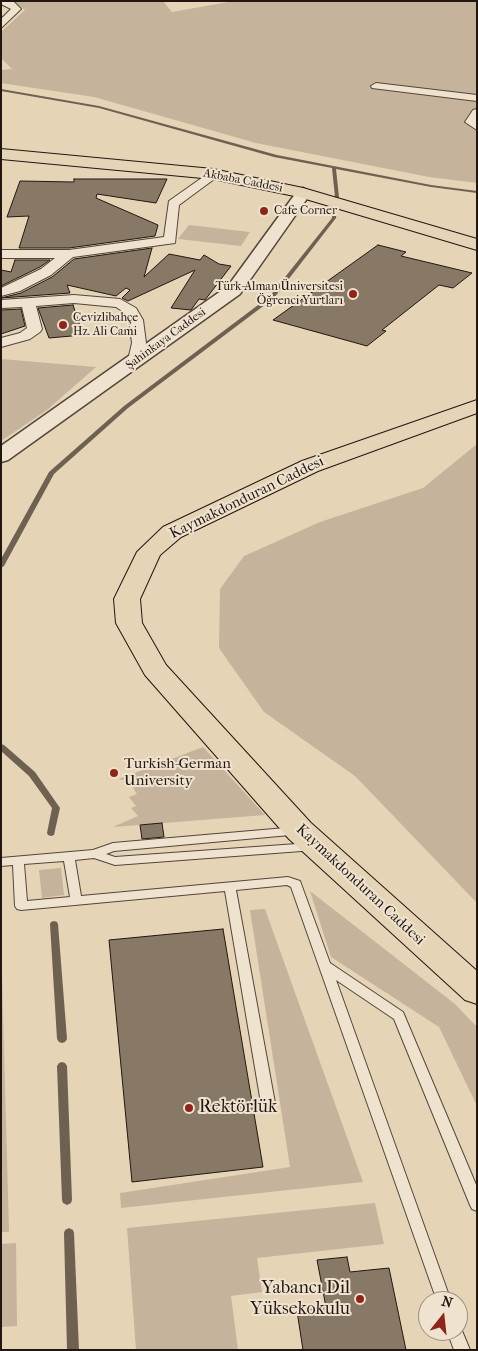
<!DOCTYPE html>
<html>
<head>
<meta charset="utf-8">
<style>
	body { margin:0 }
	#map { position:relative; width:478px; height:1351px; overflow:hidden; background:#e6d4b7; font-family:"IM FELL French Canon",serif }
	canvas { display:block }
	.frame { position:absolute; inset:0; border:2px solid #221610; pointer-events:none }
	.north { position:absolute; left:418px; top:1291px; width:50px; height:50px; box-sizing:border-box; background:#efe3d0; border:1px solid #9d9183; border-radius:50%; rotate:16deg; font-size:14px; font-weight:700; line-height:20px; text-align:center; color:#221610 }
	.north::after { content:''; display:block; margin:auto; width:18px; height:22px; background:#8f2418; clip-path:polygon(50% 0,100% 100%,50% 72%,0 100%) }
</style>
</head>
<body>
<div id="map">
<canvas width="478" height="1351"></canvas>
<div class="frame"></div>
<div class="north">N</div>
</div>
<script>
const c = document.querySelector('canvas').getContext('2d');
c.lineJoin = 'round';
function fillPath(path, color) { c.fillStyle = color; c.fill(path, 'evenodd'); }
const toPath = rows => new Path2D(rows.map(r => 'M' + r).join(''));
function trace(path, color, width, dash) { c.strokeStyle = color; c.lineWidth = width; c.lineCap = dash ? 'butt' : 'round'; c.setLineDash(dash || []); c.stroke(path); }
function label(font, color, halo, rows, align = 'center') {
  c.font = font + ' "IM FELL French Canon",serif'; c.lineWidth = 4; c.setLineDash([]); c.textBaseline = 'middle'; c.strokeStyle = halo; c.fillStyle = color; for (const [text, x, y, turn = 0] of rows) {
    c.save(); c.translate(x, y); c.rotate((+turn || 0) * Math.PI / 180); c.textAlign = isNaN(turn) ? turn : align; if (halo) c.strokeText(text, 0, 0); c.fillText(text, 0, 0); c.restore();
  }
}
fillPath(toPath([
	[13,1,163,1,172,12,234,1,477,1,477,183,429,177,256,143,94,97,1,83,1,70,12,69,1,58,1,32,25,10],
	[189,225,250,232,241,246,178,239],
	[1,359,96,367,47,410,1,441],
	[477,444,477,903,355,776,264,712,219,648,220,589,244,556,320,522,423,488],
	[203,747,265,815,113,827,138,816,131,808,136,806,129,797,137,794,133,788,141,784,134,776,122,780,119,779],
	[61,868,64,895,42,898,39,870],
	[310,891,455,1004,477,1027,477,1106,439,1027,331,957],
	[265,909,363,1182,121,1208,120,1193,290,1167,250,910],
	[1,938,9,1232,1,1232],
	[375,1203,384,1244,257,1258,262,1292,231,1296,238,1350,136,1350,127,1228],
	[16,1243,17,1326,1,1327,1,1244]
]), '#c5b49b');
fillPath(toPath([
	[1,89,99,106,277,155,431,185,477,191,477,193,431,187,336,169,339,197,337,198,335,197,332,168,274,157,99,108,1,91,1,89],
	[333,208,337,209,336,218,274,298,128,408,54,474,4,566,1,568,1,559,49,472,124,406,270,296,332,218,333,208],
	[1,744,4,745,35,772,60,808,54,835,51,836,48,835,47,833,52,808,29,776,1,751,1,744],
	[54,921,57,922,58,924,67,1039,65,1042,62,1043,59,1042,57,1039,50,924,51,922,54,921],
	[62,1062,65,1063,67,1066,72,1200,71,1203,67,1205,63,1203,62,1200,57,1066,59,1063,62,1062],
	[69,1228,73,1230,74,1233,79,1350,67,1350,64,1233,65,1230,69,1228]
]), '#6f6152');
const building = toPath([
	[74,179,167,179,156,203,97,194,96,198,158,225,155,236,69,248,19,248,29,216,7,217,20,181,74,182,74,179],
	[378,245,406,252,401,256,472,273,453,288,439,285,382,330,386,331,367,346,273,320,378,245],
	[152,248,144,277,169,254,200,260,204,255,219,264,231,266,205,300,199,299,191,310,171,308,195,270,128,301,122,298,130,290,126,288,116,296,67,285,70,293,1,298,21,293,52,277,74,259,152,248],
	[15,260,50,260,40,267,1,286,1,270,11,272,15,260],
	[73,305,83,335,49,338,38,308,73,305],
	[21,309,25,326,1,334,1,310,21,309],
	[162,823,164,837,142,839,140,825,162,823],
	[223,929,263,1167,132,1182,109,940,223,929],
	[347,1257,350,1272,389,1268,406,1350,303,1350,297,1311,326,1307,317,1260,347,1257]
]);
fillPath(building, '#887967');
trace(building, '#221610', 1);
const service = toPath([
	[297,827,301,828,303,831,301,834,114,851,106,854,115,857,311,843,315,844,317,847,315,850,115,865,94,858,75,860,81,896,288,877,300,881,330,963,403,1012,477,1187,477,1211,472,1209,470,1205,394,1019,336,980,451,1301,437,1301,291,887,287,885,236,890,275,1103,273,1107,268,1109,263,1107,261,1103,225,891,21,910,17,909,15,906,13,865,1,866,1,858,93,850,113,843,297,827],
	[64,861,70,897,27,901,24,864,64,861],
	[458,1325,460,1326,470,1350,454,1350,447,1331,458,1331,458,1325]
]);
const minor = toPath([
	[1,1,13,1,21,9,1,28,1,19,11,9,1,4,1,1],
	[376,83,477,95,477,101,372,88,371,86,376,83],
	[477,109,477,130,465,122,473,110,477,109],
	[213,170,219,174,217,177,179,205,175,243,73,257,51,275,20,291,1,296,1,288,41,269,55,258,1,258,1,250,69,250,164,237,169,201,213,170],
	[74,295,120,299,136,308,143,320,146,343,141,363,131,363,128,360,132,343,129,320,125,313,116,307,74,303,36,306,42,329,40,332,30,339,1,347,1,338,20,333,27,328,22,307,1,308,1,300,74,295]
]);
const tertiary = toPath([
	[303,188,311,193,240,294,8,460,1,462,1,446,228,286,298,190,303,188]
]);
const primary = toPath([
	[1,149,213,169,303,188,477,239,477,250,299,197,213,179,1,159,1,149],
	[477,400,477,413,318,471,181,537,160,555,140,599,142,623,166,665,311,823,477,971,477,1004,465,1000,289,839,145,675,116,623,114,599,137,552,163,527,302,461,477,400]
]);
trace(service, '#53463a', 2);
trace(minor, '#53463a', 2);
trace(tertiary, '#53463a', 3);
trace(primary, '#221610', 2);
fillPath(service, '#efe3d0');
fillPath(minor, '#efe3d0');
fillPath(tertiary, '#efe3d0');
fillPath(primary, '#e6d4b7');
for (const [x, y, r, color] of [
	[264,211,5,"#8f2418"],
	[353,294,5,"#8f2418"],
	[63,325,5,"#8f2418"],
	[114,773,5,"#8f2418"],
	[189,1108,5,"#8f2418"],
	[360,1299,5,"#8f2418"]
]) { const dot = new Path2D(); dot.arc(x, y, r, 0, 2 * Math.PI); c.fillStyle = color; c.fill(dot); trace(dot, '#efe3d0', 2); }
label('12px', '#221610', '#efe3d0', [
	["Akbaba Caddesi",243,181,11],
	["Şahinkaya Caddesi",166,339,-36]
]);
label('12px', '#221610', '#efe3d0', [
	["Cafe Corner",274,211],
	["Türk-Alman Üniversitesi",343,287,"right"],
	["Öğrenci Yurtları",343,301,"right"],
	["Cevizlibahçe",73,318],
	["Hz. Ali Cami",73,332]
], 'left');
label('15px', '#221610', '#efe3d0', [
	["Kaymakdonduran Caddesi",247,498,-26],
	["Kaymakdonduran Caddesi",360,885,43]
]);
label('15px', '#221610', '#efe3d0', [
	["Turkish-German",124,764],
	["University",124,781]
], 'left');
label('18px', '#221610', '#efe3d0', [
	["Rektörlük",199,1108],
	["Yabancı Dil",350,1289,"right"],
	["Yüksekokulu",350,1310,"right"]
], 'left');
</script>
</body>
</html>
